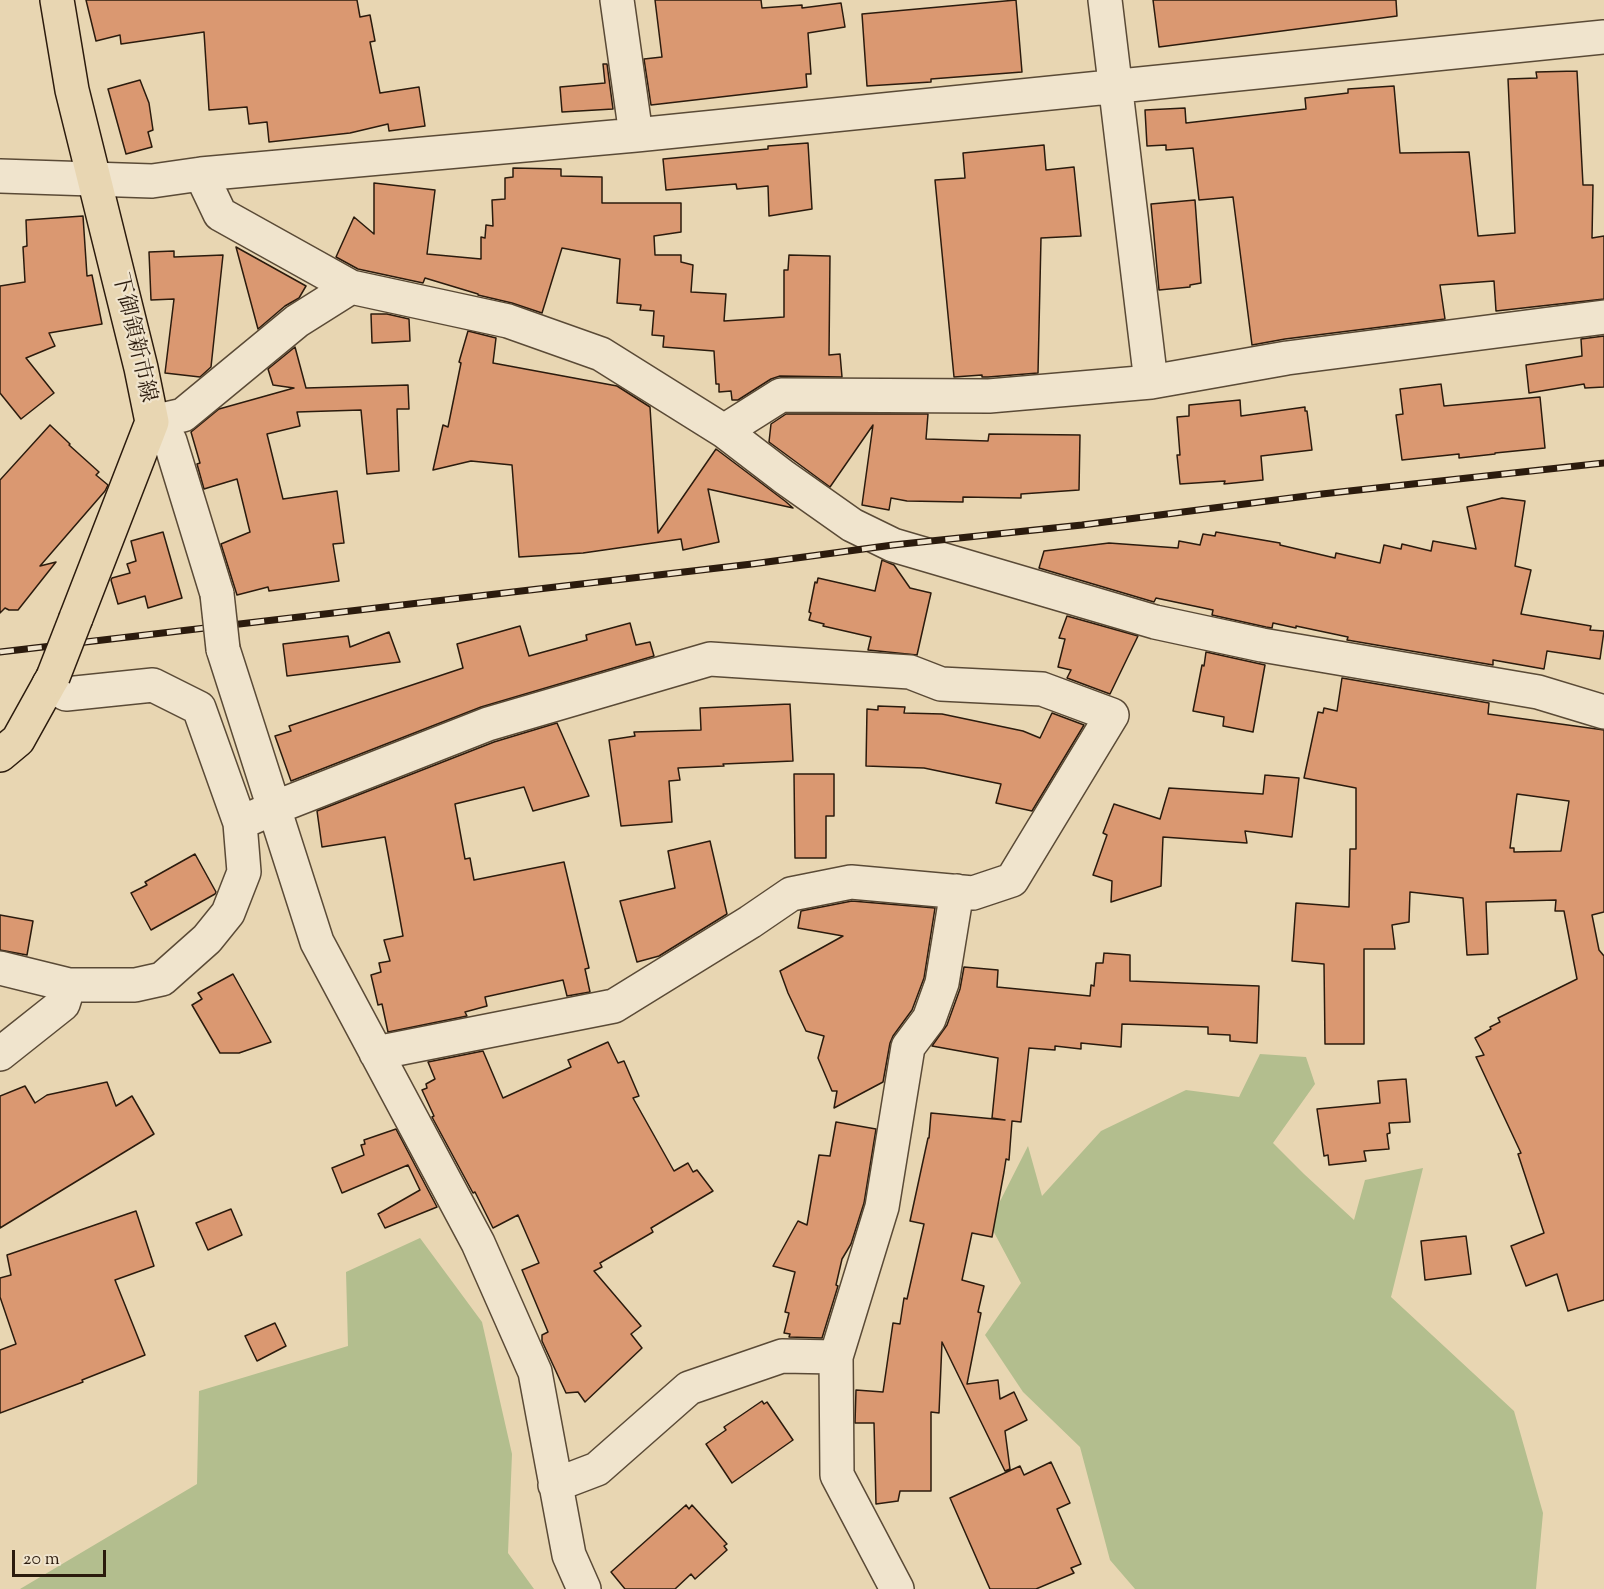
<!DOCTYPE html>
<html>
<head>
<meta charset="utf-8">
<style>
	body { margin:0 }
	#map { position:relative; width:1604px; height:1589px; overflow:hidden; background:#e8d6b2; font-family:"Sorts Mill Goudy",serif }
	canvas { display:block }
	.scale { position:absolute; left:12px; top:1550px; width:94px; height:27px; box-sizing:border-box; border:3px solid #2b1b0d; border-top:0; padding-left:8px; font-size:18px; line-height:21px; white-space:nowrap; color:#2b1b0d; -webkit-text-stroke:4px #f0e4cd; paint-order:stroke }
</style>
</head>
<body>
<div id="map">
<canvas width="1604" height="1589"></canvas>
<div class="scale">20 m</div>
</div>
<script>
const c = document.querySelector('canvas').getContext('2d');
c.lineJoin = 'round';
function fillPath(path, color) { c.fillStyle = color; c.fill(path, 'evenodd'); }
const toPath = rows => new Path2D(rows.map(r => 'M' + r).join(''));
function trace(path, color, width, dash) { c.strokeStyle = color; c.lineWidth = width; c.lineCap = dash ? 'butt' : 'round'; c.setLineDash(dash || []); c.stroke(path); }
function label(font, color, halo, rows, align = 'center') {
  c.font = font + ' "Sorts Mill Goudy","Noto Serif JP",serif'; c.lineWidth = 4.5; c.setLineDash([]); c.textBaseline = 'middle'; c.strokeStyle = halo; c.fillStyle = color; for (const [text, x, y, turn = 0] of rows) {
    c.save(); c.translate(x, y); c.rotate((+turn || 0) * Math.PI / 180); c.textAlign = isNaN(turn) ? turn : align; if (halo) c.strokeText(text, 0, 0); c.fillText(text, 0, 0); c.restore();
  }
}
fillPath(toPath([
	[1260,1054,1306,1057,1315,1084,1273,1143,1304,1174,1354,1220,1365,1180,1423,1168,1391,1297,1514,1411,1543,1513,1536,1589,1135,1589,1110,1560,1080,1447,1023,1392,985,1335,1021,1283,989,1223,1028,1146,1042,1196,1101,1131,1186,1090,1239,1097],
	[420,1238,482,1322,512,1454,508,1553,534,1589,20,1589,197,1484,199,1391,348,1346,346,1272]
]), '#b3be8e');
const building = toPath([
	[86,0,357,0,360,17,370,15,375,41,370,42,380,93,419,87,425,126,389,131,388,124,350,133,269,142,267,122,249,124,247,107,209,110,204,32,121,44,120,35,96,41,86,0],
	[655,0,761,0,762,8,802,5,802,8,841,3,845,27,808,33,811,74,806,74,807,87,651,105,644,59,662,57,655,0],
	[1016,0,1022,72,931,79,931,82,867,86,862,14,1016,0],
	[1153,0,1396,0,1397,16,1159,47,1153,0],
	[603,64,607,64,613,109,562,112,560,87,605,83,603,64],
	[1577,71,1583,185,1593,185,1592,238,1604,236,1604,299,1496,311,1494,281,1440,285,1445,319,1285,339,1252,345,1233,197,1199,200,1193,148,1166,150,1166,145,1147,146,1145,110,1185,108,1186,123,1306,109,1305,98,1348,93,1348,89,1394,86,1400,153,1469,152,1478,236,1515,233,1508,79,1537,78,1536,72,1577,71],
	[140,80,149,103,153,130,148,132,152,147,126,154,108,89,140,80],
	[808,143,812,209,769,216,768,186,737,189,736,184,666,190,663,159,768,149,768,146,808,143],
	[1044,145,1046,170,1074,167,1081,236,1041,238,1038,373,988,377,982,377,982,375,954,377,935,180,965,178,963,153,1044,145],
	[513,168,561,169,561,176,602,177,602,203,681,203,681,232,654,236,655,255,681,255,681,262,693,265,691,292,726,294,724,321,784,317,784,270,788,270,789,255,830,256,829,355,840,354,842,377,780,376,771,379,738,400,732,400,731,391,719,392,719,384,716,384,714,351,663,347,664,336,652,335,654,311,640,310,641,305,617,303,620,259,562,248,542,313,512,303,478,295,478,294,425,278,423,283,358,269,336,257,354,217,374,234,374,183,435,190,427,254,481,259,481,237,485,238,486,225,493,226,492,200,505,199,505,178,513,177,513,168],
	[1195,200,1201,283,1190,285,1190,287,1159,290,1151,204,1195,200],
	[83,216,87,276,92,275,102,324,49,333,55,346,26,358,54,393,21,419,0,393,0,286,25,282,23,247,27,246,26,220,83,216],
	[236,247,306,286,299,298,285,306,258,329,236,247],
	[174,251,174,257,223,255,211,367,200,377,165,373,174,299,151,300,149,252,174,251],
	[371,314,387,314,409,319,410,341,372,343,371,314],
	[468,331,496,338,493,363,617,386,650,407,658,533,716,449,785,501,793,508,708,489,719,542,683,550,681,539,583,553,519,557,512,465,471,461,433,470,443,425,448,427,461,363,459,362,468,331],
	[1604,336,1604,387,1585,388,1584,384,1529,393,1526,365,1582,356,1581,339,1604,336],
	[295,347,306,388,408,385,409,409,397,409,399,471,367,474,361,410,297,412,300,426,267,434,283,499,337,491,344,543,333,544,339,581,269,591,268,587,237,595,221,544,250,532,237,479,204,489,197,464,200,463,191,432,219,409,294,388,273,385,268,369,295,347],
	[1441,384,1444,406,1540,397,1545,448,1495,453,1495,454,1459,458,1459,454,1402,460,1396,415,1403,414,1400,389,1441,384],
	[1240,400,1241,416,1305,407,1305,411,1307,411,1312,450,1261,456,1263,480,1224,484,1225,481,1180,484,1177,455,1180,455,1177,417,1189,416,1189,405,1240,400],
	[786,414,928,414,926,439,988,441,989,434,1080,435,1079,490,1021,494,1021,498,963,497,963,502,907,501,891,498,889,510,862,505,873,425,830,487,769,442,771,424,786,414],
	[50,425,70,444,69,445,99,472,96,475,108,485,105,491,40,566,56,562,18,610,9,610,5,608,0,613,0,480,50,425],
	[1502,498,1525,501,1515,566,1531,570,1521,614,1591,626,1590,630,1604,631,1600,659,1547,651,1544,669,1493,660,1493,665,1347,640,1348,637,1296,626,1296,628,1273,623,1272,628,1266,627,1212,615,1213,610,1156,598,1154,602,1039,568,1044,551,1109,543,1178,548,1179,541,1200,545,1203,534,1215,536,1216,532,1280,543,1280,545,1335,558,1336,553,1380,563,1384,545,1401,549,1402,544,1431,551,1433,541,1476,549,1467,507,1502,498],
	[163,532,182,598,148,608,145,596,118,604,111,580,112,578,130,573,127,564,136,561,131,541,163,532],
	[882,560,894,565,910,588,931,593,917,655,868,650,871,637,823,626,824,624,809,620,811,613,809,612,815,582,817,583,818,578,875,591,882,560],
	[1067,616,1138,636,1110,694,1067,678,1071,670,1058,667,1065,639,1059,638,1067,616],
	[630,623,636,645,650,642,654,656,481,707,291,781,275,736,291,731,289,726,463,668,457,644,520,626,529,656,587,640,586,635,630,623],
	[389,632,400,662,287,676,283,644,348,636,350,647,389,632],
	[1206,652,1265,665,1253,732,1223,726,1224,717,1193,711,1202,665,1204,666,1206,652],
	[1342,678,1489,703,1488,714,1604,730,1604,912,1592,915,1599,950,1604,956,1604,1300,1568,1311,1557,1274,1526,1286,1511,1246,1544,1233,1518,1154,1521,1153,1476,1057,1484,1055,1475,1038,1491,1029,1490,1027,1500,1022,1498,1018,1577,979,1564,911,1555,911,1556,900,1486,902,1488,954,1467,955,1463,898,1410,892,1409,922,1392,925,1395,949,1364,949,1364,1044,1325,1044,1324,964,1292,961,1296,903,1349,907,1350,849,1356,849,1356,788,1304,778,1318,712,1323,713,1324,708,1337,711,1342,678],
	[1517,794,1569,801,1561,851,1514,852,1514,848,1510,848,1517,794],
	[790,704,793,761,723,764,724,766,678,768,680,780,669,781,672,822,621,826,609,740,635,736,634,732,701,730,700,708,790,704],
	[878,706,905,707,904,713,942,714,1023,731,1040,738,1052,713,1084,725,1032,811,996,803,1001,784,924,768,866,766,867,709,878,710,878,706],
	[557,723,589,796,533,811,524,787,455,804,465,859,470,858,474,880,564,862,589,968,585,969,590,992,567,996,563,980,485,997,487,1006,465,1012,467,1016,388,1032,382,1004,378,1005,371,975,381,972,379,963,390,961,384,940,403,936,385,837,322,847,317,811,494,742,557,723],
	[794,774,834,774,834,816,826,816,826,858,795,858,794,774],
	[1265,775,1299,778,1292,837,1245,831,1247,843,1163,837,1161,886,1111,902,1112,881,1093,875,1107,835,1103,833,1114,804,1160,819,1169,788,1263,794,1265,775],
	[710,841,727,914,659,956,637,962,620,901,675,888,668,851,710,841],
	[195,854,216,892,215,894,151,930,131,893,147,885,145,882,195,854],
	[852,901,935,908,924,978,912,1010,893,1036,890,1043,883,1082,834,1108,837,1091,832,1091,818,1058,824,1036,806,1031,788,993,780,971,843,936,798,928,801,911,852,901],
	[0,915,33,921,27,955,0,950,0,915],
	[1104,953,1130,955,1130,981,1259,986,1257,1043,1230,1041,1230,1035,1208,1034,1208,1027,1122,1024,1121,1047,1081,1043,1081,1049,1055,1046,1055,1050,1029,1048,1021,1122,1012,1121,1009,1160,1006,1159,1004,1172,992,1237,972,1233,962,1280,984,1286,978,1312,981,1313,967,1384,998,1380,1000,1399,1014,1392,1027,1420,1005,1431,1010,1469,1005,1471,942,1342,939,1413,931,1412,931,1491,900,1491,898,1501,876,1504,874,1423,855,1423,856,1390,883,1392,893,1323,900,1324,904,1298,907,1299,924,1224,910,1221,928,1138,929,1138,931,1113,1005,1120,992,1118,998,1058,932,1046,947,1025,960,989,964,967,998,970,997,987,1090,996,1091,985,1094,986,1096,963,1103,963,1104,953],
	[233,974,271,1042,239,1053,220,1053,192,1005,202,999,198,993,233,974],
	[608,1042,618,1063,624,1061,639,1096,633,1098,674,1171,688,1163,693,1172,697,1170,713,1191,651,1228,653,1232,600,1263,602,1267,594,1271,641,1326,631,1334,642,1348,585,1402,578,1392,566,1393,542,1341,542,1335,548,1332,522,1270,539,1263,518,1215,493,1228,475,1192,473,1193,432,1117,434,1116,422,1090,427,1088,426,1084,435,1079,428,1062,483,1051,503,1098,571,1067,568,1060,608,1042],
	[1406,1079,1410,1122,1389,1123,1390,1133,1387,1134,1389,1149,1364,1151,1366,1161,1329,1165,1328,1155,1324,1156,1317,1109,1380,1103,1378,1081,1406,1079],
	[107,1082,116,1106,132,1096,154,1134,0,1228,0,1096,25,1086,35,1103,47,1095,107,1082],
	[836,1122,876,1129,864,1203,851,1244,842,1259,836,1285,838,1286,822,1338,789,1337,790,1334,784,1333,789,1313,785,1312,795,1272,773,1266,798,1221,807,1225,819,1155,830,1156,836,1122],
	[396,1129,437,1207,385,1228,378,1214,420,1190,408,1165,342,1193,332,1168,364,1155,361,1145,365,1144,364,1140,396,1129],
	[231,1209,242,1235,208,1250,196,1223,231,1209],
	[136,1211,154,1266,115,1280,145,1355,82,1380,83,1382,0,1413,0,1350,16,1344,0,1297,0,1278,11,1275,7,1255,136,1211],
	[1466,1236,1471,1274,1425,1280,1421,1241,1466,1236],
	[275,1323,286,1346,257,1361,245,1336,275,1323],
	[762,1401,764,1404,767,1402,793,1440,732,1483,706,1444,726,1430,724,1427,762,1401],
	[1051,1462,1070,1503,1057,1509,1081,1564,1071,1568,1074,1573,1036,1589,990,1589,950,1498,1020,1466,1024,1475,1051,1462],
	[686,1505,689,1509,692,1505,727,1544,724,1546,727,1550,695,1579,691,1574,675,1589,625,1589,611,1572,686,1505]
]);
fillPath(building, '#da9871');
trace(building, '#2b1b0d', 1.5);
const minor = toPath([
	[617,0,636,135],
	[1105,0,1151,382],
	[201,174,220,214,351,287,508,321,601,354,724,431,784,477,852,525,893,545,1155,622,1262,645,1538,692,1604,712],
	[0,176,152,181,201,174,636,135,1604,37],
	[152,422,183,415,297,321,351,287],
	[152,422,170,441,217,594],
	[724,431,781,395,989,396,1151,382,1287,358,1604,317],
	[223,649,317,942,478,1243,535,1372,569,1555,584,1589],
	[240,823,274,808,488,724,710,659,910,672,941,684,1042,689,1112,715,1012,880,973,893,851,882,791,894,750,922,614,1006,376,1053],
	[0,968,69,985,135,985,162,979,207,939,228,913,244,872,240,823,199,708,153,685,66,694,49,684],
	[0,1054,63,1004,69,985],
	[555,1485,597,1469,689,1388,782,1356,836,1357],
	[897,1589,837,1475,836,1357,882,1207,908,1047,929,1019,942,983,957,891]
]);
const major = toPath([
	[57,0,72,90,141,368,152,422,76,618],
	[0,755,18,740,53,677]
]);
trace(minor, '#5a4a36', 36);
trace(major, '#2b1b0d', 36);
trace(minor, '#f0e4cd', 33);
trace(major, '#e8d6b2', 33);
const rail = toPath([
	[0,652,752,564,893,545,1082,525,1322,494,1604,463]
]);
trace(rail, '#2b1b0d', 7);
trace(rail, '#f0e4cd', 4.5, [14]);
const minorBridge = toPath([
	[217,594,223,649]
]);
const majorBridge = toPath([
	[53,677,76,618]
]);
trace(minorBridge, '#5a4a36', 36, []);
trace(majorBridge, '#2b1b0d', 36, []);
trace(minorBridge, '#f0e4cd', 33);
trace(majorBridge, '#e8d6b2', 33);
label('22px', '#2b1b0d', '#f0e4cd', [
	["下御領新市線",132,338,77]
]);
</script>
</body>
</html>
